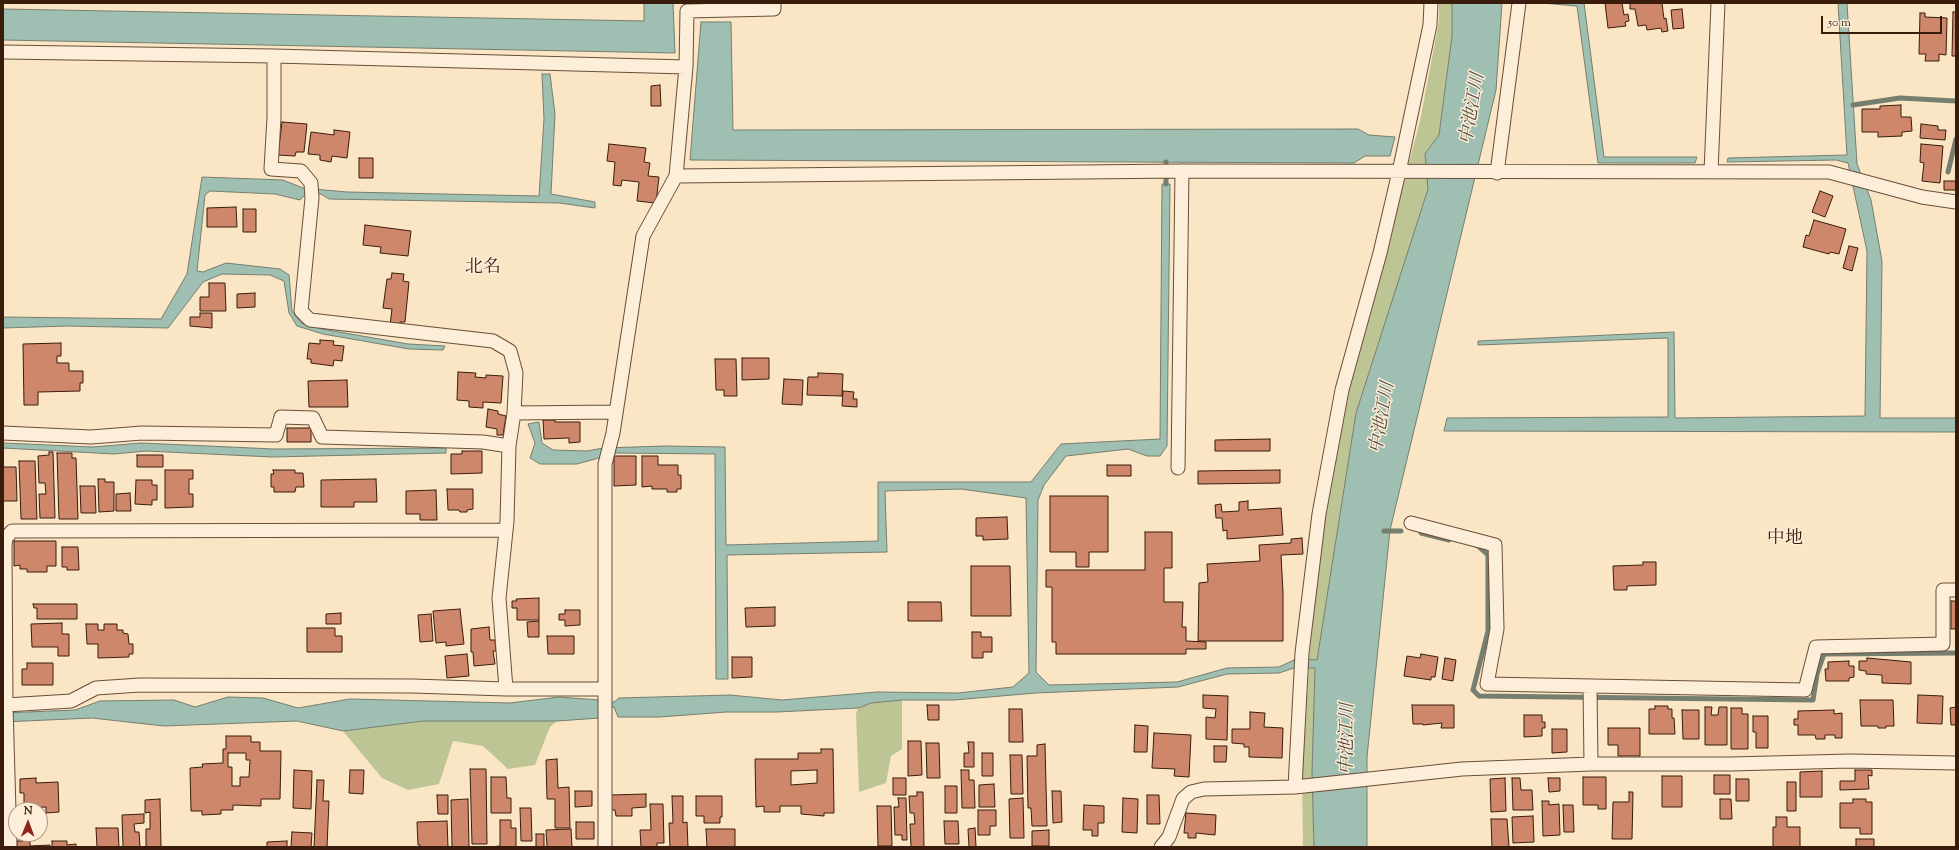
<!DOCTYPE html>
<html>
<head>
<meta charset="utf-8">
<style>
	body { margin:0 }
	#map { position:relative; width:1959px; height:850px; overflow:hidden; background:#fae5c4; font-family:"Sorts Mill Goudy",serif }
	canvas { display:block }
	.frame { position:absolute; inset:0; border:4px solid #391c0b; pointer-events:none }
	.north { position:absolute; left:8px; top:802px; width:40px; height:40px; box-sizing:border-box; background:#fceed9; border:1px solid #ae9a87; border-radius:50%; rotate:1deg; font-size:11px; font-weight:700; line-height:16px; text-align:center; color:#391c0b }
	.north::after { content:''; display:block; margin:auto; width:14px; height:18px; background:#8f2418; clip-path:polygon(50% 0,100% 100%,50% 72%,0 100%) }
	.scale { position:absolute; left:1821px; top:16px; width:121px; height:18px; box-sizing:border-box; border:2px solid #391c0b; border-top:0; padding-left:5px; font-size:12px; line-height:14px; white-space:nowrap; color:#391c0b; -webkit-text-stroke:3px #fceed9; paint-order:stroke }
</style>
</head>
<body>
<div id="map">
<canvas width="1959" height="850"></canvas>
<div class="frame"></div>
<div class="north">N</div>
<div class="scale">50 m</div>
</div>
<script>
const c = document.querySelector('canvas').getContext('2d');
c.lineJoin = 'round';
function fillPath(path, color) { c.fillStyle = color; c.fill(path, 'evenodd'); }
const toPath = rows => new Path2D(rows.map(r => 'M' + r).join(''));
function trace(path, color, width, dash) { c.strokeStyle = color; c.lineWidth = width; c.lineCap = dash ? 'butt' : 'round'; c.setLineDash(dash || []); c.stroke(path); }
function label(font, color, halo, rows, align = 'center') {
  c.font = font + ' "Sorts Mill Goudy","Noto Serif JP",serif'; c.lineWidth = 3; c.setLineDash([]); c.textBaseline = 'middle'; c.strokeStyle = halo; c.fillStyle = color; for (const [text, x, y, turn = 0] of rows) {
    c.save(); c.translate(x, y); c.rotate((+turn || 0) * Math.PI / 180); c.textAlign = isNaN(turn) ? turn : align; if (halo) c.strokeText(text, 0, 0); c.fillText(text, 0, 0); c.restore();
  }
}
fillPath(toPath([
	[1439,3,1452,3,1452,36,1439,135,1425,154,1428,189,1356,413,1317,660,1309,660,1324,518,1350,385,1420,121,1439,21],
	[1309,668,1316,668,1312,772,1314,847,1303,847,1302,777],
	[902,700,902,749,891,756,886,783,859,792,856,714,858,708,871,703],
	[423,721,557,721,550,727,535,765,508,769,483,746,453,741,439,784,408,790,382,778,343,731]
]), '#bec594');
const water = toPath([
	[644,3,673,3,675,53,3,40,3,9,644,21,644,3],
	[1452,3,1502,3,1496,90,1390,530,1367,757,1367,847,1314,847,1312,772,1315,668,1294,668,1279,673,1227,674,1178,687,1036,693,954,700,902,700,871,703,858,708,777,712,726,712,660,717,618,717,614,707,599,709,600,718,557,721,423,721,343,731,297,721,164,726,92,718,3,722,3,713,75,710,100,701,174,700,195,707,228,697,263,698,298,708,350,699,510,703,559,697,599,700,599,703,614,702,619,698,730,695,782,700,877,692,958,693,1013,687,1029,673,1026,498,961,489,885,491,887,552,727,555,728,679,716,679,715,454,617,453,577,464,540,464,530,458,535,443,528,424,539,422,542,443,553,450,587,451,603,448,665,446,725,447,726,545,878,541,878,482,1031,482,1061,444,1160,439,1162,184,1170,184,1167,446,1160,456,1147,456,1128,449,1066,456,1044,485,1038,500,1036,672,1049,685,1177,682,1227,668,1279,667,1296,659,1317,660,1356,413,1428,189,1425,154,1439,135,1452,36,1452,3],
	[1541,3,1584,3,1604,157,1697,157,1695,163,1598,163,1577,6,1541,3],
	[1838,3,1847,3,1857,164,1871,200,1882,261,1880,418,1956,418,1956,432,1444,431,1447,418,1668,417,1668,338,1478,345,1478,341,1674,332,1675,418,1865,416,1867,251,1848,163,1836,160,1727,162,1728,158,1847,155,1838,3],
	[701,22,731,22,733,130,1358,129,1369,135,1395,137,1390,156,1365,156,1354,163,690,160,701,22],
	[542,74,550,74,555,114,551,194,595,202,595,208,559,203,329,199,321,194,306,194,300,200,275,194,210,191,205,195,197,271,203,272,226,263,280,269,289,275,292,311,301,323,322,329,408,344,445,346,443,350,409,349,323,334,297,326,289,313,284,281,270,275,222,274,203,282,168,328,67,326,3,328,3,317,161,319,187,274,202,177,283,180,303,188,347,192,539,196,544,119,542,74],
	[3,443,93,447,141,443,274,449,446,448,446,453,272,457,146,451,114,454,3,448,3,443]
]);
fillPath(water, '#9ebfb1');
trace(water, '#767e6f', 1);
trace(toPath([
	[1853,105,1900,98,1956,101],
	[1166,162,1166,184],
	[1948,172,1956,139],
	[1384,531,1401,531],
	[1421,533,1449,540],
	[1475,545,1478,546,1488,555,1488,631,1473,690,1479,696,1813,700,1817,674,1824,654,1956,653]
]), '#767e6f', 5);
const building = toPath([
	[1605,3,1622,3,1624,15,1628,14,1629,21,1625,22,1626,26,1608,28,1605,3],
	[1630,3,1662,3,1664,19,1666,18,1668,31,1662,32,1661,28,1647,30,1646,25,1638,26,1635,9,1630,9,1630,3],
	[1682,9,1684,28,1673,29,1671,10,1682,9],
	[1953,12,1956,12,1956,56,1952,56,1953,12],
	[1920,13,1925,13,1925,17,1947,18,1946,55,1939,54,1939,61,1925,61,1926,54,1919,54,1920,13],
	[660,85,661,106,651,106,651,86,660,85],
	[1901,105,1901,117,1911,117,1912,131,1902,132,1902,136,1878,137,1878,132,1862,132,1862,109,1880,109,1880,106,1901,105],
	[282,122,307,124,304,152,296,152,295,156,278,155,282,122],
	[1921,124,1938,126,1938,130,1946,130,1945,140,1920,138,1921,124],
	[334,130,350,132,347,158,332,156,331,162,320,160,320,155,308,154,311,132,334,135,334,130],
	[609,144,646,148,644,162,650,163,648,176,659,177,656,203,637,201,639,182,622,180,621,186,613,185,615,162,607,161,609,144],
	[1921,144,1943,146,1940,183,1922,181,1924,163,1920,162,1921,144],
	[359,158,373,158,373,178,359,178,359,158],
	[1944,181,1956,181,1956,190,1944,190,1944,181],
	[1820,191,1833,196,1825,217,1812,212,1820,191],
	[236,207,237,227,207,227,207,208,236,207],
	[243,209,256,209,256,232,243,232,243,209],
	[1814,220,1846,229,1839,254,1830,252,1829,254,1803,247,1806,235,1809,236,1814,220],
	[365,225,411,231,408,256,380,253,381,247,363,245,365,225],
	[1849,246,1858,248,1852,271,1843,268,1849,246],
	[392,273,404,274,403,281,409,282,405,322,400,322,399,326,390,325,392,309,383,308,387,279,391,279,392,273],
	[209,283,225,283,226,311,200,311,200,297,209,297,209,283],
	[255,293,255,307,237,308,237,294,255,293],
	[200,313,212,313,212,328,190,326,190,317,200,317,200,313],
	[320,340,334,341,333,345,344,346,342,361,334,360,333,366,311,363,311,359,307,359,309,343,320,344,320,340],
	[61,343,61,356,57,356,57,363,69,363,69,371,83,371,83,383,80,383,80,391,38,392,38,405,24,405,23,344,61,343],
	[742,358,769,358,769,379,742,380,742,358],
	[715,359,736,359,737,396,724,396,724,390,716,390,715,359],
	[458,372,476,373,475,377,486,378,486,375,503,376,501,403,483,402,483,408,469,407,469,401,457,400,458,372],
	[818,373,843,374,842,396,807,395,808,377,818,377,818,373],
	[784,379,803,380,802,405,782,404,784,379],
	[347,380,348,407,309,407,308,381,347,380],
	[843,391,854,392,853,399,857,399,857,407,842,406,843,391],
	[488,409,498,411,498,414,506,416,503,435,497,435,497,429,486,427,488,409],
	[543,420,555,420,555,422,580,422,580,442,569,443,569,438,544,439,543,420],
	[287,428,311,428,311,442,287,442,287,428],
	[1270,439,1270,451,1215,451,1215,440,1270,439],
	[462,451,482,451,482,473,451,474,451,454,462,454,462,451],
	[49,452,53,452,55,518,40,518,39,494,46,494,45,483,39,483,38,456,49,455,49,452],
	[57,453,72,453,72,458,76,458,78,519,59,519,57,453],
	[137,455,163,455,163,467,137,467,137,455],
	[614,456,636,456,636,485,614,486,614,456],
	[642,456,658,456,658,465,678,465,678,475,681,475,681,489,677,489,677,492,667,492,667,489,652,489,652,486,642,487,642,456],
	[19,461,35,461,37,519,21,519,19,461],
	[1107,465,1131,465,1131,476,1107,476,1107,465],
	[3,467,16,467,17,501,3,501,3,467],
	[165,470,193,470,193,479,189,479,189,494,193,494,193,507,165,508,165,470],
	[273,470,295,470,295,473,303,473,304,487,296,487,295,492,274,492,274,487,271,487,271,474,274,474,273,470],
	[1280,470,1280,483,1198,484,1198,471,1280,470],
	[98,479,105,479,105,482,114,482,114,511,99,512,98,479],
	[376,479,377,502,354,502,354,507,321,507,321,480,376,479],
	[136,480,152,480,152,485,157,485,157,500,152,500,152,505,135,504,136,480],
	[80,486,95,486,96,513,81,513,80,486],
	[447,489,473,489,473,509,467,510,467,512,460,512,459,510,448,510,447,489],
	[436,490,437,520,420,520,420,514,406,514,406,491,436,490],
	[130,493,131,511,116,511,116,494,130,493],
	[1050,496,1108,496,1108,552,1089,552,1089,567,1076,567,1076,552,1050,552,1050,496],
	[1248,501,1248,510,1281,508,1283,535,1227,539,1227,530,1223,531,1222,518,1216,518,1215,505,1221,504,1222,512,1239,511,1239,502,1248,501],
	[1007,517,1008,539,983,540,983,536,976,536,976,518,1007,517],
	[1145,532,1172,532,1172,568,1164,568,1164,602,1183,602,1182,627,1186,627,1186,641,1206,642,1206,649,1186,649,1186,654,1056,654,1056,642,1052,642,1052,587,1046,587,1046,570,1145,570,1145,532],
	[1302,538,1303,554,1281,555,1283,592,1283,641,1198,641,1199,583,1208,582,1207,564,1260,561,1259,545,1291,543,1291,539,1302,538],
	[14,541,56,541,56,566,47,566,47,572,27,572,27,569,20,569,20,565,14,566,14,541],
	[62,547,78,547,79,570,67,570,67,567,62,567,62,547],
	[1643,562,1656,562,1656,585,1627,586,1627,590,1614,590,1613,566,1643,565,1643,562],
	[971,566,1010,566,1011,616,971,616,971,566],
	[539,598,539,620,517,620,517,608,512,608,512,601,517,601,516,599,539,598],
	[1951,601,1956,601,1956,629,1951,629,1951,601],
	[908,602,941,602,942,621,908,621,908,602],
	[33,604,77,604,77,619,37,619,37,608,34,608,33,604],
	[775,607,775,626,746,627,745,608,775,607],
	[460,609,464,644,446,646,446,642,436,643,433,611,460,609],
	[565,610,580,610,580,625,565,626,565,620,559,620,559,614,565,614,565,610],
	[341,613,341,624,326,624,326,614,341,613],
	[431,614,433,641,420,642,418,615,431,614],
	[539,621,539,637,528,637,527,622,539,621],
	[62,623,62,634,69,634,69,656,58,656,58,647,32,647,31,624,62,623],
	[86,624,98,624,98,630,104,630,104,624,117,624,117,630,123,630,123,633,128,634,129,644,133,644,133,654,129,654,129,657,98,658,98,644,87,644,86,624],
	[489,627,490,640,495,640,496,651,493,651,495,664,474,666,473,652,471,652,471,629,489,627],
	[307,628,335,628,335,636,342,636,342,652,307,652,307,628],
	[972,632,981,632,981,637,992,637,992,652,983,652,983,658,972,658,972,632],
	[547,636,574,636,574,654,548,654,547,636],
	[467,654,469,676,447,678,445,656,467,654],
	[1421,654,1438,657,1435,677,1431,677,1431,680,1404,676,1407,656,1420,658,1421,654],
	[732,657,752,657,752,677,732,678,732,657],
	[1445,658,1456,660,1453,681,1442,679,1445,658],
	[1867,658,1911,662,1911,684,1882,683,1882,675,1866,674,1866,671,1859,670,1859,661,1867,661,1867,658],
	[1849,661,1849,666,1854,666,1854,677,1849,678,1849,681,1826,681,1825,669,1828,669,1828,662,1849,661],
	[27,663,53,663,53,685,22,685,22,669,27,669,27,663],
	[1203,695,1228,696,1227,740,1206,739,1206,717,1215,718,1216,709,1203,708,1203,695],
	[1918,695,1943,696,1942,724,1917,723,1918,695],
	[1860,700,1893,700,1894,726,1886,726,1886,728,1878,728,1878,726,1861,726,1860,700],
	[927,705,939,705,939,720,928,720,927,705],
	[1412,705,1454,705,1454,728,1441,728,1442,723,1423,725,1423,724,1413,724,1412,705],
	[1655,706,1668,706,1668,709,1672,709,1672,718,1674,718,1675,734,1649,734,1649,709,1655,709,1655,706],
	[1705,707,1712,707,1711,715,1718,715,1719,707,1727,707,1727,745,1705,745,1705,707],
	[1956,707,1956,725,1951,725,1950,708,1956,707],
	[1731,708,1742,708,1742,714,1748,714,1748,749,1731,749,1731,708],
	[1009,709,1022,709,1023,742,1009,742,1009,709],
	[1682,710,1699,710,1699,739,1683,739,1682,710],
	[1834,710,1834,714,1842,713,1842,738,1835,738,1835,735,1825,735,1825,739,1816,739,1815,735,1798,735,1798,725,1794,725,1794,719,1798,719,1798,711,1834,710],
	[1250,712,1265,713,1264,727,1283,728,1282,758,1249,757,1249,747,1244,747,1244,744,1232,743,1232,729,1250,729,1250,712],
	[1524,715,1542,715,1542,722,1545,722,1545,728,1542,728,1542,736,1524,737,1524,715],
	[1753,716,1768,716,1768,748,1756,748,1756,732,1753,732,1753,716],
	[1135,725,1148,726,1147,752,1134,752,1135,725],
	[1608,728,1640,728,1640,756,1618,756,1618,745,1608,745,1608,728],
	[1552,729,1567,729,1567,752,1552,753,1552,729],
	[1154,733,1191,735,1189,777,1174,776,1175,769,1152,768,1154,733],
	[226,736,251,736,251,742,260,742,260,751,281,751,280,799,261,799,261,806,233,805,233,810,221,810,221,814,202,815,202,811,191,811,190,768,203,767,202,764,223,763,223,749,226,749,226,736],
	[228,753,246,753,246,760,250,760,249,777,240,777,240,786,232,786,232,767,228,767,228,753],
	[908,741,921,741,922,775,908,776,908,741],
	[968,742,974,742,974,767,964,767,964,753,969,753,968,742],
	[926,743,939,743,940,778,927,778,926,743],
	[1045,744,1047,826,1032,826,1031,808,1028,808,1027,756,1037,756,1037,745,1045,744],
	[1214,746,1227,746,1226,762,1214,762,1214,746],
	[821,749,833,749,834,813,824,813,824,816,801,814,801,806,780,806,780,812,764,812,764,806,756,807,755,759,798,759,798,753,821,753,821,749],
	[817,770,817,783,791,785,791,771,817,770],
	[982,753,993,753,993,776,982,776,982,753],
	[1010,755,1022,755,1023,794,1011,794,1010,755],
	[557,759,558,788,569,787,570,828,555,828,555,799,547,799,546,760,557,759],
	[470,769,486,769,487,844,472,844,470,769],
	[294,770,312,771,311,809,293,808,294,770],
	[350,770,364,770,363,794,349,793,350,770],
	[961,770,969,770,969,780,974,780,975,808,962,808,961,770],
	[1855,770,1872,770,1872,776,1868,775,1869,789,1840,790,1840,781,1855,781,1855,770],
	[1822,771,1822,797,1800,797,1800,772,1822,771],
	[1714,775,1730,775,1730,794,1714,794,1714,775],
	[1662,776,1682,776,1682,807,1662,807,1662,776],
	[491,777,506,777,507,798,511,798,511,813,491,813,491,777],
	[1583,777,1606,777,1606,809,1598,809,1598,805,1583,805,1583,777],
	[36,778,36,783,58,782,59,812,46,813,46,807,24,808,24,793,20,793,20,779,36,778],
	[893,778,906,778,906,795,893,795,893,778],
	[1505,778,1506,811,1491,812,1490,779,1505,778],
	[1512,778,1520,778,1521,790,1532,790,1533,810,1513,810,1512,778],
	[1548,778,1560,778,1560,791,1549,792,1548,778],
	[1736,779,1749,779,1749,801,1736,801,1736,779],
	[317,780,324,780,323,801,329,801,327,847,314,847,317,780],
	[1787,782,1796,782,1796,811,1787,811,1787,782],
	[994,784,995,807,979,807,979,785,994,784],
	[945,786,957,786,957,813,945,813,945,786],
	[575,791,592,791,592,806,575,807,575,791],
	[1052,791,1061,791,1062,822,1053,823,1052,791],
	[917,792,923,792,924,847,911,847,910,824,915,824,914,813,910,813,909,796,917,796,917,792],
	[1629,792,1633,792,1632,839,1612,839,1613,802,1629,802,1629,792],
	[646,794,646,807,632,808,632,816,616,816,615,810,611,810,611,795,646,794],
	[437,795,448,795,448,814,438,814,437,795],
	[1147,795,1159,795,1160,824,1147,824,1147,795],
	[672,796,683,796,683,823,687,822,688,847,670,847,669,823,673,823,672,796],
	[696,796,722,796,722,817,720,817,720,823,704,823,704,816,696,816,696,796],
	[898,798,906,798,907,840,902,840,902,835,895,835,894,807,899,807,898,798],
	[1023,798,1024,838,1010,838,1009,799,1023,798],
	[1123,798,1138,799,1137,833,1122,832,1123,798],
	[160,799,161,847,146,847,146,829,150,829,150,812,145,813,145,800,160,799],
	[468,799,469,847,452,847,451,800,468,799],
	[1720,799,1731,799,1732,819,1720,819,1720,799],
	[1853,799,1866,799,1866,802,1872,802,1872,834,1860,834,1860,828,1840,828,1840,803,1853,803,1853,799],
	[1542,801,1549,801,1549,805,1559,804,1560,835,1543,836,1542,801],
	[650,804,663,804,664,843,657,843,657,847,641,847,640,830,651,830,650,804],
	[1084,805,1104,806,1104,823,1098,823,1098,836,1092,836,1092,830,1083,830,1084,805],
	[1563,805,1573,805,1574,832,1564,832,1563,805],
	[877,806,891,806,892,846,878,846,877,806],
	[520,808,531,808,532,841,521,841,520,808],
	[978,810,996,810,996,826,990,826,990,835,978,835,978,810],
	[1186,813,1216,815,1215,835,1196,833,1196,838,1188,838,1188,833,1184,833,1186,813],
	[144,814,144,823,134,824,135,832,139,832,140,847,123,847,122,815,144,814],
	[1533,816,1534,842,1513,843,1512,817,1533,816],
	[1776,817,1787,817,1787,827,1800,827,1800,847,1773,847,1773,827,1776,827,1776,817],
	[1491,819,1507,819,1509,847,1492,847,1491,819],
	[500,820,511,820,511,828,516,828,516,847,489,847,500,846,500,820],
	[447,821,448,847,420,847,420,845,418,845,417,822,447,821],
	[944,821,958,821,959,844,945,844,944,821],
	[576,822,594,822,594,839,576,839,576,822],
	[96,828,118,828,119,847,97,847,96,828],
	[975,828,976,847,969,847,968,829,975,828],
	[571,829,572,847,547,847,546,830,571,829],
	[706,829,735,829,735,847,707,847,706,829],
	[1049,830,1049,846,1032,846,1032,831,1049,830],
	[292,832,312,833,311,847,291,847,292,832],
	[536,834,544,834,544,847,536,847,536,834],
	[1856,839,1874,839,1874,847,1856,847,1856,839],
	[17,841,30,841,30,846,50,845,50,847,17,847,17,841],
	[52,841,67,841,67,845,76,844,76,847,52,847,52,841],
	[287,841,287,847,267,847,267,842,287,841]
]);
fillPath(building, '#cf876c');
trace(building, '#391c0b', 1);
const minor = toPath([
	[3,52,274,56,686,67],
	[274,56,274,118,271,169,301,171,311,183,312,198,301,311,310,320,493,341,510,351,516,373,514,413],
	[1711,172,1718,3],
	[1497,173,1519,3],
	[676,176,1182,171,1829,172,1922,197,1956,202],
	[3,433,91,437,142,433,276,435,281,417,313,418,322,437,483,442,509,446],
	[1178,468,1182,171],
	[1411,523,1495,545,1497,629,1487,684,1805,690,1816,647,1943,644,1943,590,1956,590],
	[1590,687,1591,764],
	[506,689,499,598,507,521,509,446,514,413,616,412],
	[6,705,71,701,96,688,140,685,412,686,506,689,604,689],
	[1295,787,1302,653,1319,514,1342,390,1380,253,1399,172,1430,25,1431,3],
	[10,847,6,705,5,546,6,538,12,531,505,530],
	[605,847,605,464,613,433,643,236,676,176,686,67,687,11,774,9,774,3],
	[1161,847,1169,837,1183,799,1191,792,1204,789,1295,787,1462,769,1591,764,1730,764,1850,761,1956,763]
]);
trace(minor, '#694e39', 15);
trace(minor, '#fceed9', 13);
label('italic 18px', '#574d3d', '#fceed9', [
	["中池江川",1474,109,-80],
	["中池江川",1384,418,-80],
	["中池江川",1349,739,-89]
]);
label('18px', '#391c0b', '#fceed9', [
	["北名",483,269],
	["中地",1785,540]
]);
</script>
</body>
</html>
